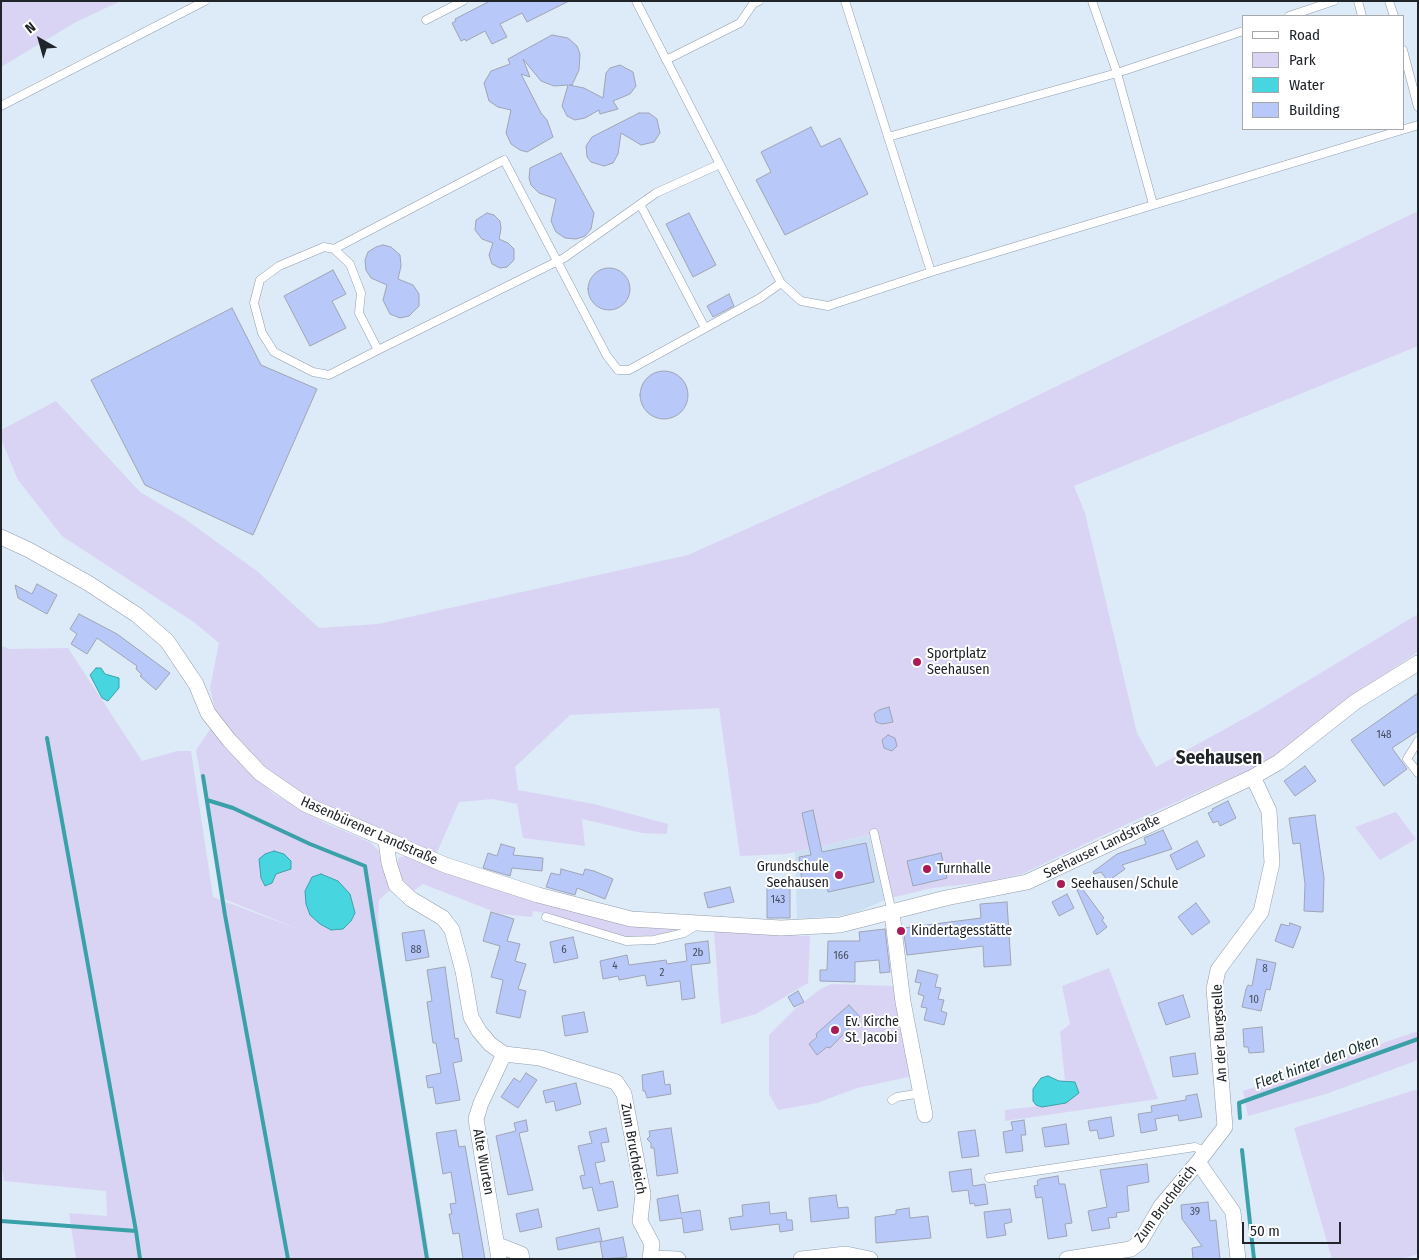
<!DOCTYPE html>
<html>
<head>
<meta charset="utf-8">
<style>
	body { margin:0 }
	#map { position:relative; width:1419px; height:1260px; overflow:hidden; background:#ddeaf8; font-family:"Fira Sans Condensed",sans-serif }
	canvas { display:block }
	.frame { position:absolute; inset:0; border:2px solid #20252a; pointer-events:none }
	.legend { position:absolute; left:1242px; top:15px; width:162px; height:115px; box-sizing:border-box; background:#fff; border:1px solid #a6a8aa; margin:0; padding:6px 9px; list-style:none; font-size:15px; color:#20252a }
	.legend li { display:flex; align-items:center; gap:10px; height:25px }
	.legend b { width:25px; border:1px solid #a6a8aa }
	.north { position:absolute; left:15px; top:15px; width:50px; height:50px; -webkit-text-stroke:4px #fff; paint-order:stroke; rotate:322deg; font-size:14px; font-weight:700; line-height:20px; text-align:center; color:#20252a }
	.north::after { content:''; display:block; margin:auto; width:18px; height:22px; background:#20252a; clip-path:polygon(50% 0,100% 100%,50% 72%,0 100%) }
	.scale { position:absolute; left:1242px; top:1222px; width:99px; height:22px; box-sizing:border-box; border:2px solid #20252a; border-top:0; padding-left:6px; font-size:15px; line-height:18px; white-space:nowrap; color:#20252a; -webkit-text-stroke:4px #fff; paint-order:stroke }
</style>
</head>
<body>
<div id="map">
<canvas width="1419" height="1260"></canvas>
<div class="frame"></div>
<ul class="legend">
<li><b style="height:6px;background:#fff"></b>Road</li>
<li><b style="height:14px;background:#dad4f4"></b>Park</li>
<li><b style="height:14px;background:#47d6e0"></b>Water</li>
<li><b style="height:14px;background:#b8c8f9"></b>Building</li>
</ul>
<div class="north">N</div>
<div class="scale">50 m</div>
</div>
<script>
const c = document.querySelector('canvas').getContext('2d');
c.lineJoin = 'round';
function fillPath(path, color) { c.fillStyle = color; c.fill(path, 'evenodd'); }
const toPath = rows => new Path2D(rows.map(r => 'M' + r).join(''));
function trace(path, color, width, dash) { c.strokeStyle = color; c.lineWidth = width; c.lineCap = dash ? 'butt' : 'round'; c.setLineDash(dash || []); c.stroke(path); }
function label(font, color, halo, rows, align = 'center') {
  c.font = font + ' "Fira Sans Condensed",sans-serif'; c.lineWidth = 4; c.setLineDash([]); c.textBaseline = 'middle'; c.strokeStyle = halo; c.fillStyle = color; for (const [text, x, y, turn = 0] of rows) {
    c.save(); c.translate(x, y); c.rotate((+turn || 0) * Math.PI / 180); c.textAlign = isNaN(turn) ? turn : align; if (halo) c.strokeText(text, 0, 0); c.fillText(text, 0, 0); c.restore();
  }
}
fillPath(toPath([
	[874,834,887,899,857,912,840,916,797,919,795,852]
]), '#cde0f3');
fillPath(toPath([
	[1,1,121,1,76,22,1,67],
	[1418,211,1418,346,1074,486,1085,513,1137,733,1156,767,1256,712,1418,614,1418,652,1354,695,1281,752,1249,770,1129,823,1022,874,986,882,932,888,887,899,873,834,786,854,740,856,719,708,570,715,515,767,518,790,594,804,668,824,667,834,642,833,582,819,585,846,523,838,517,804,492,799,459,802,436,855,390,836,292,790,234,739,215,709,210,688,219,643,195,623,62,536,18,480,1,439,1,430,56,401,140,492,182,517,257,571,319,628,378,624,688,555,950,438],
	[1,646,10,649,68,648,142,761,177,751,191,751,213,897,303,931,222,898,196,750,211,728,244,765,274,794,325,823,370,842,378,850,391,889,379,900,378,918,382,957,430,1259,76,1259,69,1213,107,1216,106,1191,4,1181,1,1163],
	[1396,812,1416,839,1380,860,1355,827],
	[408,855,680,924,675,930,656,935,627,937,583,925,552,914,533,911,532,917,500,914,423,884,411,893,395,870,399,858],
	[714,931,810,936,808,983,756,1014,721,1024],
	[1109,968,1158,1099,1005,1121,1005,1110,1065,1103,1071,1081,1065,1081,1060,1032,1070,1024,1062,986],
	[831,984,893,986,913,1076,857,1088,817,1103,778,1110,769,1094,769,1035,795,1009,819,990],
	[1418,1031,1418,1060,1326,1094,1248,1116,1243,1091],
	[1418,1089,1418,1254,1401,1259,1332,1259,1294,1128]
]), '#dad4f4');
const water = toPath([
	[96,668,101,668,105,674,119,678,119,688,108,701,102,698,90,675,96,668],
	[274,851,284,854,291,861,291,869,276,874,272,883,265,886,261,878,259,859,265,854,274,851],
	[321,874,338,881,350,894,355,913,351,921,343,929,331,930,320,924,310,915,306,904,305,891,312,877,321,874],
	[1048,1076,1059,1081,1075,1082,1079,1093,1066,1103,1042,1107,1036,1105,1033,1101,1033,1089,1041,1078,1048,1076]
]);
fillPath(water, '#47d6e0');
trace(water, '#3ba1a9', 1);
trace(toPath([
	[47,738,136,1231],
	[203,776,225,915,288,1259],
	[207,800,233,808,310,844,365,866,427,1259],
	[1240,1118,1239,1103,1418,1039],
	[1242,1150,1254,1259],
	[1,1221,136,1231,140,1259]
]), '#3ba1a9', 4);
const building = toPath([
	[490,1,569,1,527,22,522,13,500,24,507,37,492,44,485,31,466,41,465,39,461,41,452,23,456,21,455,19,490,1],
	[552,35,568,38,577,46,580,54,579,70,572,85,569,85,584,88,603,98,606,73,610,68,620,65,633,72,636,86,630,94,613,101,618,109,600,114,599,110,585,118,575,120,567,116,562,106,568,85,554,86,541,81,523,59,530,77,521,74,541,113,547,120,553,137,527,152,520,150,511,144,506,133,511,110,498,107,489,101,484,83,491,71,510,64,508,59,552,35],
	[639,113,649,113,657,119,660,133,654,142,641,145,621,133,618,154,613,163,604,166,591,162,587,157,586,146,592,137,639,113],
	[811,127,821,147,840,138,868,194,785,235,756,180,771,172,761,152,811,127],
	[561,153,594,213,591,229,585,236,576,239,565,238,556,232,551,221,556,199,539,193,531,185,529,178,530,168,561,153],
	[487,213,494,215,500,221,501,229,499,239,508,243,514,249,514,260,507,267,500,268,492,264,489,255,493,243,482,239,475,230,476,220,487,213],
	[689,213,716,265,693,277,666,224,689,213],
	[383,245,391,247,400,255,401,266,398,279,413,285,419,294,419,306,409,316,400,318,390,314,383,300,387,285,371,278,366,270,365,260,368,252,376,247,383,245],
	'588 289a21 21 0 1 1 42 0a21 21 0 1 1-42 0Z',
	[333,270,346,294,332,301,346,328,310,346,284,296,333,270],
	[729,294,734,306,713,317,707,306,729,294],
	[232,308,261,365,317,389,253,535,145,485,91,380,232,308],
	'640 395a24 24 0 1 1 48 0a24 24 0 1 1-48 0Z',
	[37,584,57,595,47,614,18,598,15,585,32,594,37,584],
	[79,614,117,634,170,673,156,690,140,676,142,675,136,669,137,666,97,638,87,654,71,644,77,634,70,629,79,614],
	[1418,693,1418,731,1392,748,1407,769,1384,786,1351,740,1418,693],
	[889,707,893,722,882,724,876,722,874,714,879,710,889,707],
	[888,735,895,738,897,746,892,751,884,748,882,740,888,735],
	[1305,766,1316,781,1295,796,1284,781,1305,766],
	[1228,801,1236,818,1220,826,1218,821,1213,823,1208,813,1213,811,1212,809,1228,801],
	[813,810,822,852,866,843,874,882,828,892,825,879,802,881,799,857,811,855,802,813,813,810],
	[1315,815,1324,878,1323,912,1304,911,1305,884,1300,843,1293,844,1289,818,1315,815],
	[1163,830,1172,849,1122,865,1125,869,1108,881,1101,872,1094,874,1093,872,1117,854,1146,844,1144,838,1163,830],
	[1197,841,1205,856,1177,870,1170,855,1197,841],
	[501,844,515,848,513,855,543,858,542,871,512,868,510,876,483,868,488,853,497,856,501,844],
	[941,853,947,878,913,886,907,861,941,853],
	[561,869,583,875,585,869,594,871,613,879,605,899,577,888,575,895,546,887,551,873,560,875,561,869],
	[767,881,790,881,790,918,767,918,767,881],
	[730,887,734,902,708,908,704,893,730,887],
	[1081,887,1104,918,1102,920,1107,927,1097,935,1077,890,1081,887],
	[1067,894,1074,908,1059,916,1052,902,1067,894],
	[1007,902,1011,965,984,967,983,946,907,955,903,928,981,918,980,904,1007,902],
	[1196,903,1210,922,1192,935,1178,917,1196,903],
	[491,912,514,919,507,941,520,944,515,961,526,964,518,989,526,991,520,1018,496,1013,503,980,491,977,500,946,483,941,491,912],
	[1290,923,1301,927,1293,948,1275,941,1281,924,1289,926,1290,923],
	[885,929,890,972,880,973,879,960,855,962,855,982,820,981,820,970,827,970,828,941,860,941,859,932,885,929],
	[424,930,429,957,406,961,402,933,424,930],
	[573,937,578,958,554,963,550,942,573,937],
	[708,941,710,963,691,965,695,998,682,1000,680,981,647,986,645,975,619,980,618,976,603,979,600,961,627,955,629,965,666,960,667,964,687,961,685,944,708,941],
	[1257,959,1276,963,1270,990,1266,989,1261,1011,1242,1007,1246,989,1248,985,1252,986,1257,959],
	[445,967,455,1039,458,1038,462,1061,453,1063,460,1100,436,1104,433,1087,428,1088,426,1076,441,1073,436,1043,433,1043,427,1002,432,1001,427,970,445,967],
	[918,970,938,975,935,987,941,988,938,999,944,1000,941,1011,947,1013,944,1025,924,1020,927,1008,921,1007,924,996,918,994,921,983,915,982,918,970],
	[798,991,804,1002,794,1007,788,997,798,991],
	[1183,995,1190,1017,1166,1025,1158,1003,1183,995],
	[849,1005,860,1017,830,1048,827,1047,817,1055,809,1044,817,1037,816,1034,849,1005],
	[584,1012,588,1032,565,1036,562,1016,584,1012],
	[1262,1027,1264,1052,1249,1053,1248,1047,1244,1047,1243,1029,1262,1027],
	[1195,1053,1198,1074,1173,1077,1170,1057,1195,1053],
	[663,1071,665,1085,670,1084,671,1094,647,1098,645,1091,643,1091,642,1075,663,1071],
	[526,1073,537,1080,518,1108,501,1097,514,1078,520,1082,526,1073],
	[576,1083,581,1104,556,1111,554,1101,546,1103,543,1091,576,1083],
	[1197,1094,1202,1117,1179,1121,1178,1115,1155,1119,1157,1130,1141,1133,1138,1114,1152,1112,1151,1106,1186,1100,1186,1096,1197,1094],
	[1111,1117,1114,1136,1099,1139,1097,1130,1090,1131,1088,1121,1111,1117],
	[526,1120,528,1131,519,1133,533,1190,508,1195,496,1136,516,1131,514,1123,526,1120],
	[1024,1120,1026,1135,1021,1135,1023,1151,1006,1153,1003,1132,1013,1130,1011,1122,1024,1120],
	[1066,1124,1069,1144,1045,1147,1042,1128,1066,1124],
	[606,1128,609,1142,601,1143,605,1161,595,1163,600,1184,613,1181,618,1207,598,1211,592,1187,583,1189,580,1176,585,1175,578,1146,592,1143,589,1132,606,1128],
	[671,1128,678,1173,657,1176,654,1148,651,1148,651,1143,647,1139,650,1136,649,1131,671,1128],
	[456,1130,459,1147,465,1146,485,1259,463,1259,459,1233,453,1234,449,1214,452,1214,450,1204,456,1203,451,1172,443,1174,436,1133,456,1130],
	[975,1130,979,1156,962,1158,958,1132,975,1130],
	[1147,1164,1149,1182,1127,1186,1129,1211,1116,1213,1117,1217,1108,1218,1110,1228,1092,1231,1088,1211,1107,1207,1100,1170,1147,1164],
	[971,1169,973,1186,985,1184,988,1204,975,1206,974,1203,970,1204,968,1190,952,1192,949,1172,971,1169],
	[1058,1176,1059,1184,1065,1184,1072,1223,1065,1224,1067,1236,1048,1239,1042,1197,1036,1198,1034,1186,1038,1185,1037,1181,1040,1179,1058,1176],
	[678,1195,681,1213,700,1210,703,1230,684,1233,682,1218,660,1221,657,1199,678,1195],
	[836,1195,838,1208,848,1207,849,1218,811,1222,809,1198,836,1195],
	[769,1202,770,1214,786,1212,787,1220,792,1220,793,1230,780,1232,779,1224,731,1230,729,1218,743,1216,742,1205,769,1202],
	[1208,1202,1210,1221,1216,1220,1220,1259,1193,1259,1192,1248,1202,1246,1182,1219,1181,1205,1208,1202],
	[909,1208,910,1218,928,1216,931,1238,876,1243,875,1217,896,1214,896,1210,909,1208],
	[538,1209,542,1227,520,1232,516,1214,538,1209],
	[1010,1209,1012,1222,1004,1224,1006,1235,987,1238,984,1212,1010,1209],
	[599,1228,602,1241,558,1250,556,1238,599,1228],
	[623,1237,627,1257,603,1259,600,1242,623,1237]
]);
fillPath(building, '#b8c8f9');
trace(building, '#9fa4b4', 1);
const lane = toPath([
	[636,1,781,283,801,301,828,306,931,272,1418,125],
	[845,1,931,272],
	[1092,1,1117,73,1153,204],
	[1358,1,1362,16],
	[1389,1,1394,16],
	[1289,16,1334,1],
	[426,20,463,1],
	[1403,50,1418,107],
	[666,60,740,23,753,4,759,1],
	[1,106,205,1],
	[888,137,1117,73,1243,31],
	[640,204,705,328],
	[324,247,334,249,350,264,361,293,359,313,378,350,329,375,313,372,274,352,262,333,254,303,260,280,279,266,324,247],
	[334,249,504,160,607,356,618,370,629,370,760,298,781,283],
	[378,350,564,258,656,193,720,164],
	[1418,741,1407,759,1418,773],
	[874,833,892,913],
	[546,917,626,941,654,940,684,933,697,925],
	[892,1100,897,1097,922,1093],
	[989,1178,1195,1147,1206,1152]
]);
const street = toPath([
	[1,537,29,550,88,583,137,615,167,641,196,684,208,713,229,740,260,773,305,804,445,865,538,895,631,919,781,928,840,925,946,898,1027,882,1253,777,1279,762,1355,702,1418,663],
	[386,841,389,863,396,885,411,899,443,918,452,930,463,971,471,1017,479,1031,490,1044,504,1054,540,1058,616,1082,624,1094,643,1194,640,1221,652,1244,650,1258,678,1259],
	[892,913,903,1002,925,1115],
	[498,1245,521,1254,522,1259],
	[499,1259,476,1119,481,1103,504,1054],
	[801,1259,846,1254,870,1259],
	[1067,1259,1131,1249,1140,1242,1161,1206,1198,1162],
	[1238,1259,1233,1212,1198,1162,1225,1127,1214,989,1218,970,1261,912,1272,863,1269,811,1253,777]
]);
trace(lane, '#929eab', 9);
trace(street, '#929eab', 16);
trace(lane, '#fff', 8);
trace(street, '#fff', 15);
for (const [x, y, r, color] of [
	[917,662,5,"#a91a56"],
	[927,869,5,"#a91a56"],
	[839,875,5,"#a91a56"],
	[1061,884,5,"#a91a56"],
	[901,931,5,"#a91a56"],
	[835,1030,5,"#a91a56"]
]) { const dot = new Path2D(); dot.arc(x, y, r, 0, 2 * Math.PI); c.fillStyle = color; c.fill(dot); trace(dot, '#fff', 2); }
label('11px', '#464e5e', null, [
	["148",1384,735],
	["143",778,900],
	["88",416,950],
	["6",564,950],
	["2b",698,953],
	["166",841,956],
	["4",615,966],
	["8",1265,969],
	["2",662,973],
	["10",1254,1000],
	["39",1195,1212]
]);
label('14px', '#20252a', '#fff', [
	["Sportplatz",927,654],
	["Seehausen",927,670],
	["Grundschule",829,867,"right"],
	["Seehausen",829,883,"right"],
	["Turnhalle",937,869],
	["Seehausen/Schule",1071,884],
	["Kindertagesstätte",911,931],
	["Ev. Kirche",845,1022],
	["St. Jacobi",845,1038]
], 'left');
label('14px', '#20252a', '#fff', [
	["Hasenbürener Landstraße",369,831,24],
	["Seehauser Landstraße",1102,847,-26],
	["An der Burgstelle",1220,1033,-93],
	["Zum Bruchdeich",633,1149,80],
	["Alte Wurten",483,1162,80],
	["Zum Bruchdeich",1166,1204,-53]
]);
label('italic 15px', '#183032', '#fff', [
	["Fleet hinter den Oken",1317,1063,-20]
]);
label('bold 19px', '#20252a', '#fff', [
	["Seehausen",1219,759]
]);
</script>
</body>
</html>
